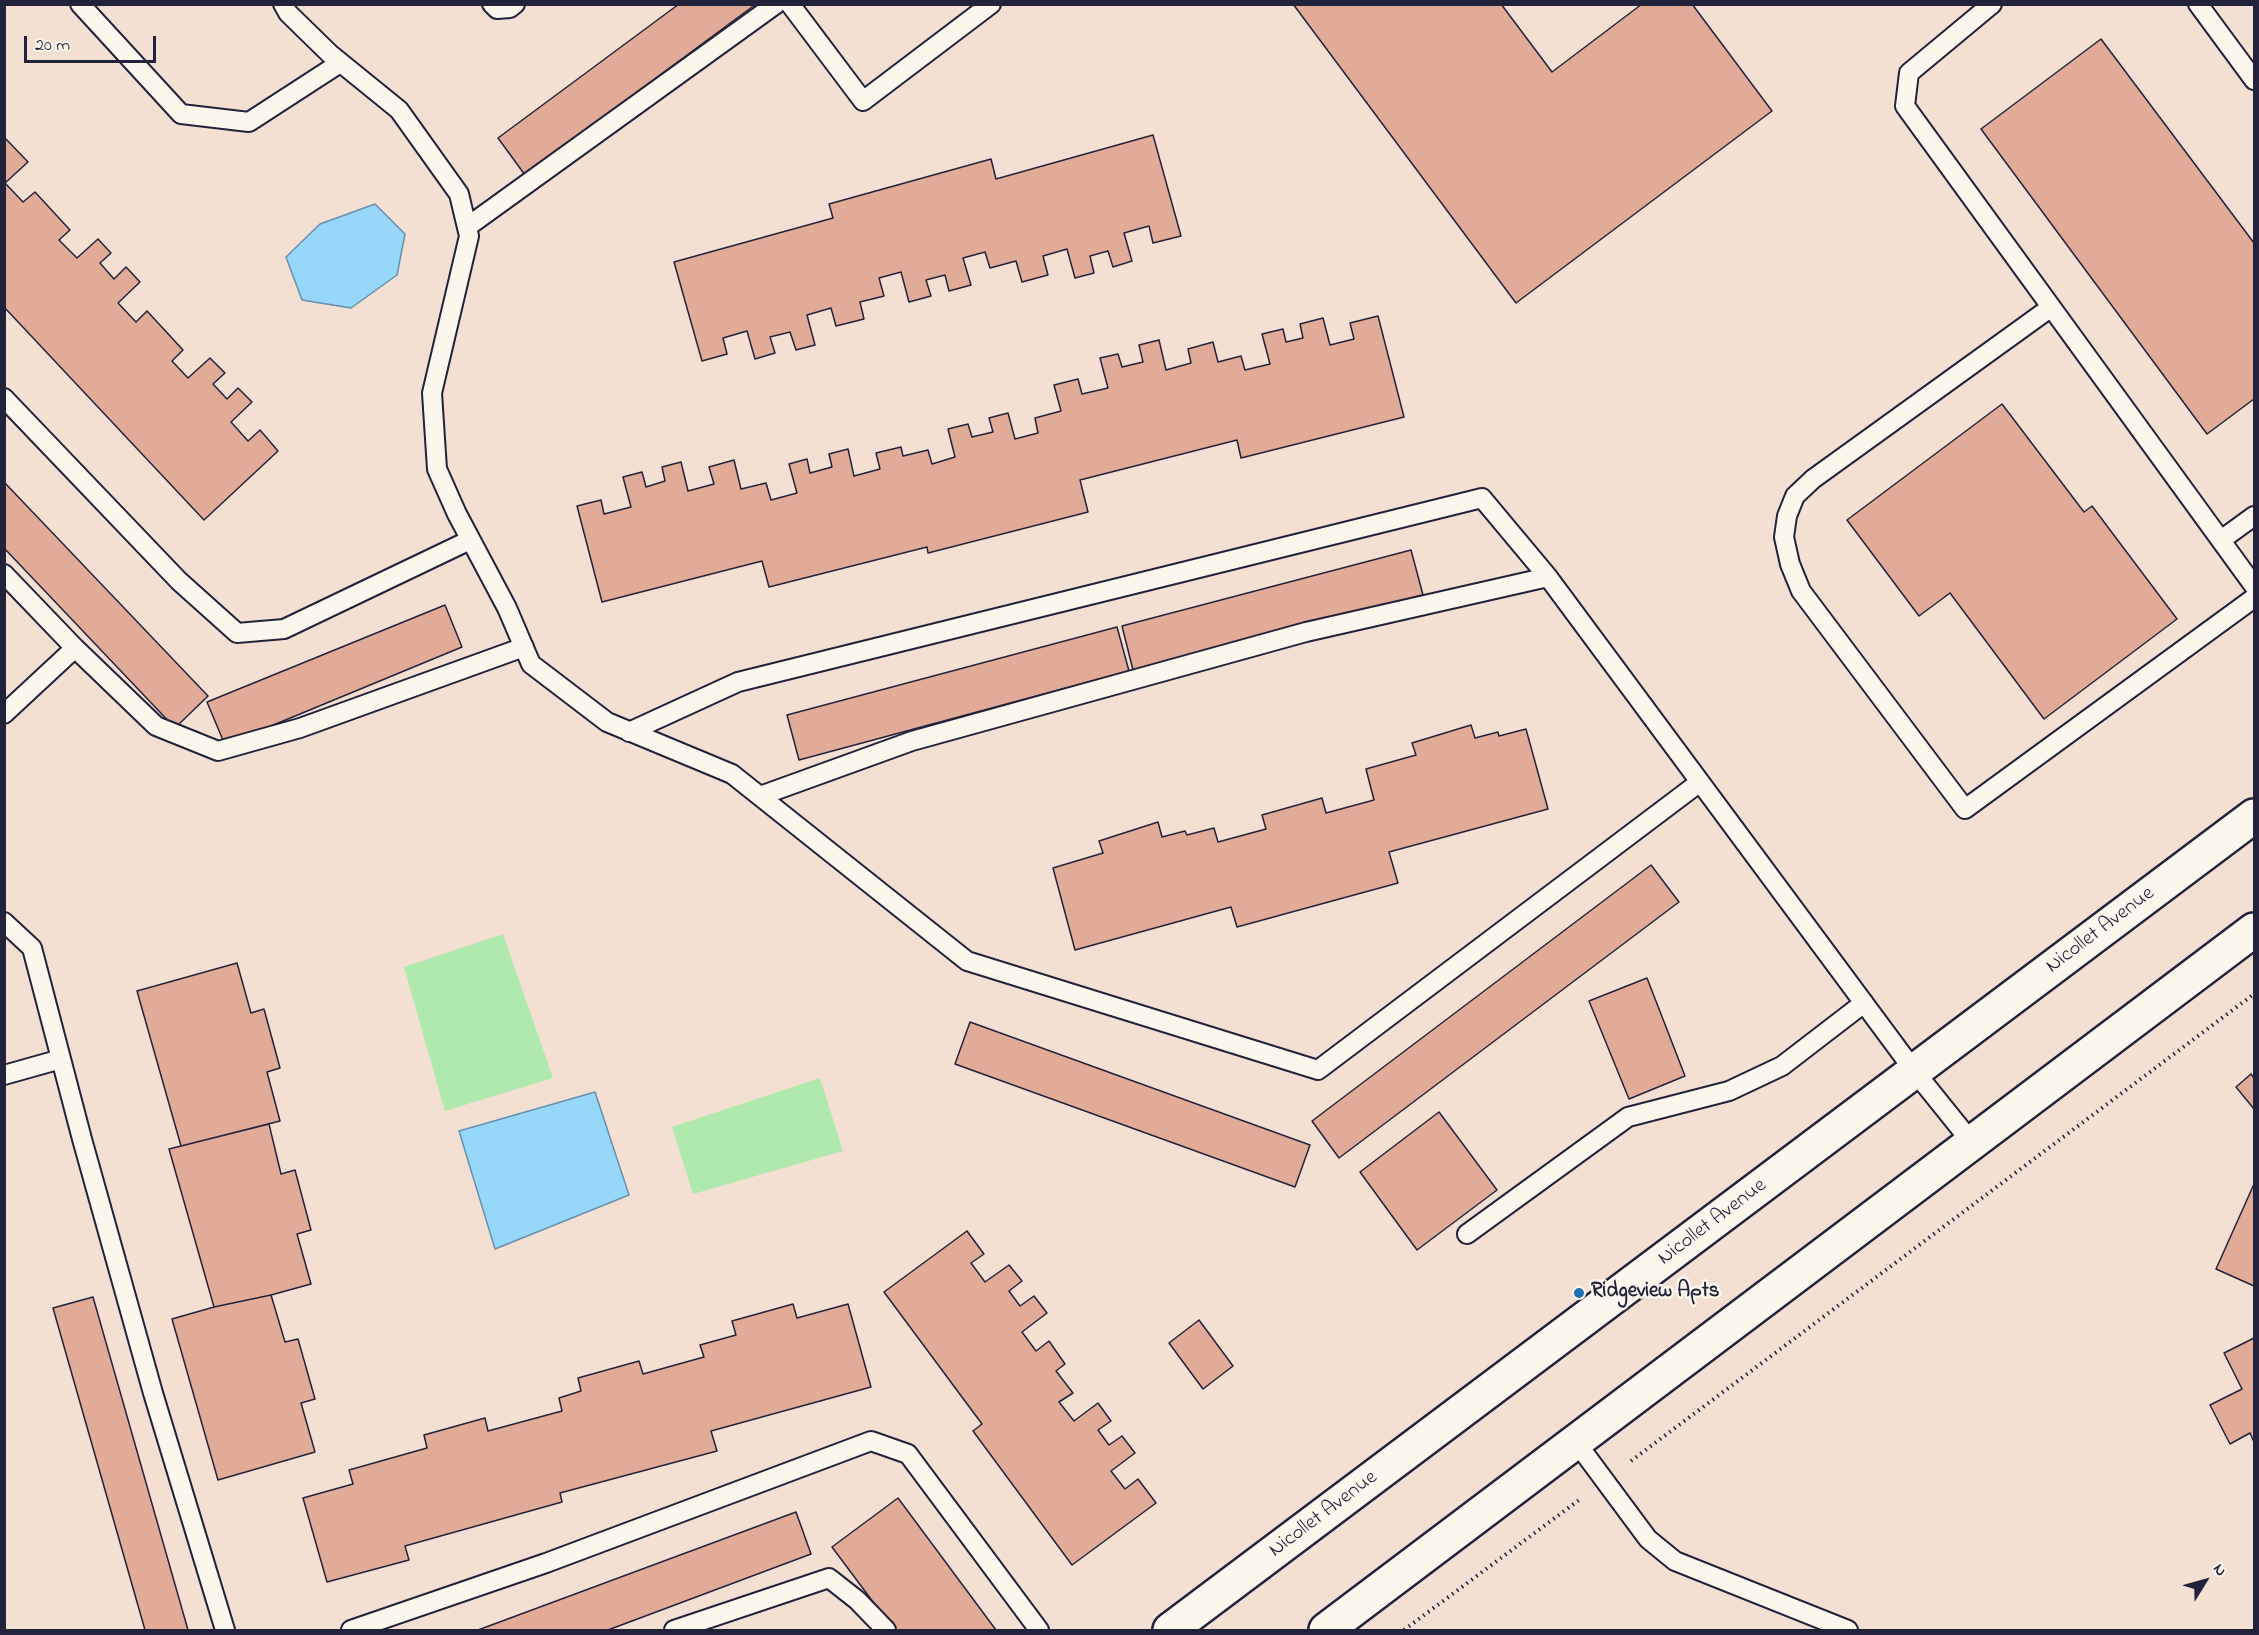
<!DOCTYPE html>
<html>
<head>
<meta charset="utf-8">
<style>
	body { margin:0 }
	#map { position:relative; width:2259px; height:1635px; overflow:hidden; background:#f3e0d3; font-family:"Indie Flower",sans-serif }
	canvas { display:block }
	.frame { position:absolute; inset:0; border:6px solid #22223b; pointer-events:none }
	.north { position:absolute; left:2175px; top:1551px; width:60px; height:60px; -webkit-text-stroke:4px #fbf7ec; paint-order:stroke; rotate:53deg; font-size:16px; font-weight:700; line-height:24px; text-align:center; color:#22223b }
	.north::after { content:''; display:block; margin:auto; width:21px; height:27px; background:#22223b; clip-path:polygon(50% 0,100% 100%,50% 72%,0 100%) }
	.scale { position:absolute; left:24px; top:36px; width:132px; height:27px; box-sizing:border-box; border:3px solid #22223b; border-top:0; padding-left:8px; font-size:18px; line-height:21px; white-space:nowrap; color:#22223b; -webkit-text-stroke:4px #fbf7ec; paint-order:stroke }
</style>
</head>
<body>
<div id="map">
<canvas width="2259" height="1635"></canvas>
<div class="frame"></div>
<div class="north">N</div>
<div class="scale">20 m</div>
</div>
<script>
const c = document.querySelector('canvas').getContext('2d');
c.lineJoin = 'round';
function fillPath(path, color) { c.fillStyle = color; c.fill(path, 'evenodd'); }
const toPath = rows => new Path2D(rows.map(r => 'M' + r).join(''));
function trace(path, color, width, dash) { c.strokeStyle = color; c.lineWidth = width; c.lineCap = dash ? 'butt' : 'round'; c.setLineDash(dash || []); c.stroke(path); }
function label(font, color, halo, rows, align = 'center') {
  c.font = font + ' "Indie Flower",sans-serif'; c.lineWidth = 5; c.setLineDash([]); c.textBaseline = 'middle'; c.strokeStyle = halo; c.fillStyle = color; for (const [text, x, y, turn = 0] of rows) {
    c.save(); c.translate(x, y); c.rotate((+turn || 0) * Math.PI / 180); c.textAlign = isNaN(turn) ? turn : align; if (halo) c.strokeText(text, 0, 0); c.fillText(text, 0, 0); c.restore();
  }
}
fillPath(toPath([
	[503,934,553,1078,445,1111,404,967],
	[820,1078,843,1151,693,1194,672,1127]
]), '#afe9ad');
const water = toPath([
	[375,204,405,234,397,275,351,308,302,300,286,257,320,224,375,204],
	[595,1092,629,1195,495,1249,459,1131,595,1092]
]);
fillPath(water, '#97d7f9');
trace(water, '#688fad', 1.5);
const building = toPath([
	[679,4,756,4,525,175,498,138,679,4],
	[1293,4,1501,4,1552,72,1642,4,1692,4,1772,111,1516,303,1293,4],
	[2101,39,2254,243,2254,399,2207,434,1981,129,2101,39],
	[1153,135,1181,236,1153,243,1149,226,1124,233,1132,261,1113,267,1108,251,1090,256,1094,273,1075,278,1067,249,1043,256,1048,275,1022,282,1016,261,990,268,985,252,963,258,971,285,949,291,945,275,926,280,931,296,909,302,901,272,879,278,884,296,860,302,864,319,836,326,831,308,807,315,815,345,796,350,790,332,770,337,775,353,755,359,747,331,723,338,727,354,702,361,674,262,833,218,829,204,991,159,996,179,1153,135],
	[4,137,28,162,5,183,23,202,35,192,70,230,59,240,77,258,98,239,111,253,100,263,114,279,126,267,140,282,118,303,136,322,147,311,183,350,172,361,188,378,210,358,225,373,213,384,227,399,238,388,252,402,231,422,248,441,260,430,278,451,204,520,4,307,4,137],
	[1378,316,1404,417,1241,458,1237,440,1080,480,1088,512,928,553,927,547,769,587,762,561,602,602,577,506,601,500,604,514,631,507,623,477,642,472,646,487,665,481,662,467,681,462,688,491,714,484,709,467,734,460,741,489,766,483,771,500,797,493,789,464,807,459,810,473,832,467,829,454,848,449,854,476,880,469,876,453,901,447,903,456,928,450,932,464,955,457,948,429,968,424,972,437,993,432,989,418,1008,413,1015,439,1038,433,1035,418,1061,411,1054,385,1078,379,1082,394,1108,388,1100,358,1118,354,1122,367,1143,362,1139,345,1159,340,1166,370,1191,363,1188,349,1213,342,1218,362,1241,356,1245,370,1270,364,1262,334,1283,329,1286,342,1303,338,1300,324,1323,318,1330,345,1354,339,1350,323,1378,316],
	[2002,404,2084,512,2092,506,2177,619,2044,719,1950,593,1919,616,1847,520,2002,404],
	[4,482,208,696,175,728,4,548,4,482],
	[1411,550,1423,595,1133,670,1122,626,1411,550],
	[445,605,462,647,225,745,207,702,445,605],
	[1117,627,1129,671,799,760,787,715,1117,627],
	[1471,725,1475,738,1498,732,1499,736,1526,729,1548,809,1389,852,1398,883,1237,927,1231,907,1075,950,1053,868,1103,853,1099,841,1158,822,1162,837,1185,831,1187,835,1214,828,1218,842,1266,829,1262,815,1322,798,1326,813,1374,800,1366,769,1416,755,1412,743,1471,725],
	[1651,865,1679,902,1339,1158,1312,1121,1651,865],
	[237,963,251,1013,264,1009,280,1068,267,1072,280,1121,181,1146,137,991,237,963],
	[1647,978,1685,1076,1629,1099,1589,1001,1647,978],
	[970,1022,1310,1145,1295,1187,955,1064,970,1022],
	[2251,1074,2254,1078,2254,1109,2236,1087,2251,1074],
	[1439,1112,1497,1190,1417,1250,1360,1172,1439,1112],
	[269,1124,281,1174,295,1170,311,1230,297,1234,311,1284,271,1295,214,1307,169,1149,269,1124],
	[2254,1184,2254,1286,2216,1269,2254,1184],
	[967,1231,984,1254,971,1263,985,1282,1009,1265,1022,1281,1009,1291,1020,1306,1034,1296,1047,1313,1022,1332,1036,1351,1049,1341,1065,1364,1056,1371,1073,1393,1059,1402,1074,1421,1098,1403,1111,1421,1098,1430,1109,1445,1122,1436,1135,1453,1111,1471,1125,1489,1138,1479,1156,1503,1072,1565,973,1431,982,1424,884,1292,967,1231],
	[271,1295,285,1342,298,1339,315,1399,301,1403,315,1452,218,1480,172,1319,214,1307,271,1295],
	[93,1297,188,1630,145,1630,53,1308,93,1297],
	[793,1304,797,1318,848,1304,871,1387,711,1431,717,1451,560,1493,562,1502,405,1546,409,1560,327,1582,303,1498,353,1484,349,1470,427,1448,424,1435,485,1418,488,1431,562,1411,559,1398,581,1391,578,1378,639,1361,643,1374,704,1357,700,1345,736,1335,732,1321,793,1304],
	[1199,1320,1233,1366,1203,1389,1169,1343,1199,1320],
	[2254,1338,2254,1442,2250,1433,2230,1444,2210,1405,2242,1389,2224,1353,2254,1338],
	[898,1498,996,1630,894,1630,832,1547,898,1498],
	[796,1512,811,1554,608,1630,478,1630,796,1512]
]);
fillPath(building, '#e1ab98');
trace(building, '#22223b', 1.5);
const service = toPath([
	[80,4,181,114,249,122,340,63],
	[283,4,288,13,330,54,399,110,459,194,469,236,432,393,437,469,457,514,507,608,531,664,607,722,732,774,967,961,1318,1070,1700,782,1915,1072,1973,1144],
	[492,4,497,9,510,8,515,4],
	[790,4,863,101,991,4],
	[1992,4,1909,73,1905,106,2254,586],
	[2198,4,2254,80],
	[467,227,776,4],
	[2050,308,1813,479,1795,496,1787,516,1784,537,1790,564,1801,591,1965,809,2254,598],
	[4,398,179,581,237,633,284,629,470,540],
	[2221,540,2254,516],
	[4,574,75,648,156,726,218,751,300,728,524,647],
	[4,714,75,648],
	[629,732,738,682,1482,498,1548,577],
	[760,796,912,741,1306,632,1548,577,1700,782],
	[4,922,32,948,82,1139,153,1393,225,1630],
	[4,1075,61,1059],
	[1467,1234,1628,1117,1729,1091,1782,1066,1864,1003],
	[1576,1442,1648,1539,1675,1561,1848,1630],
	[351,1630,546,1563,871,1441,908,1454,1039,1630],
	[674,1630,829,1578,857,1600,886,1630]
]);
const secondary = toPath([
	[1170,1630,2254,816],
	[1326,1630,2254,930]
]);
trace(service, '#22223b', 22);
trace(secondary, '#22223b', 38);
trace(toPath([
	[1631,1461,2254,994],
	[1404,1630,1579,1500]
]), '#22223b', 4, [1.5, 4.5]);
trace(service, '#fbf7ec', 18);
trace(secondary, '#fbf7ec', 33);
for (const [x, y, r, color] of [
	[1579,1293,6,"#1f6fb2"]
]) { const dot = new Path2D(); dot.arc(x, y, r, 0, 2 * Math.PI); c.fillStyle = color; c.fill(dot); trace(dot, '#fbf7ec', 2); }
label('21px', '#22223b', '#fbf7ec', [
	["Nicollet Avenue",2101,931,-37],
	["Nicollet Avenue",1713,1223,-37],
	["Nicollet Avenue",1324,1515,-37]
]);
label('bold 21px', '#22223b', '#fbf7ec', [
	["Ridgeview Apts",1591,1293]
], 'left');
</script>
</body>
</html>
